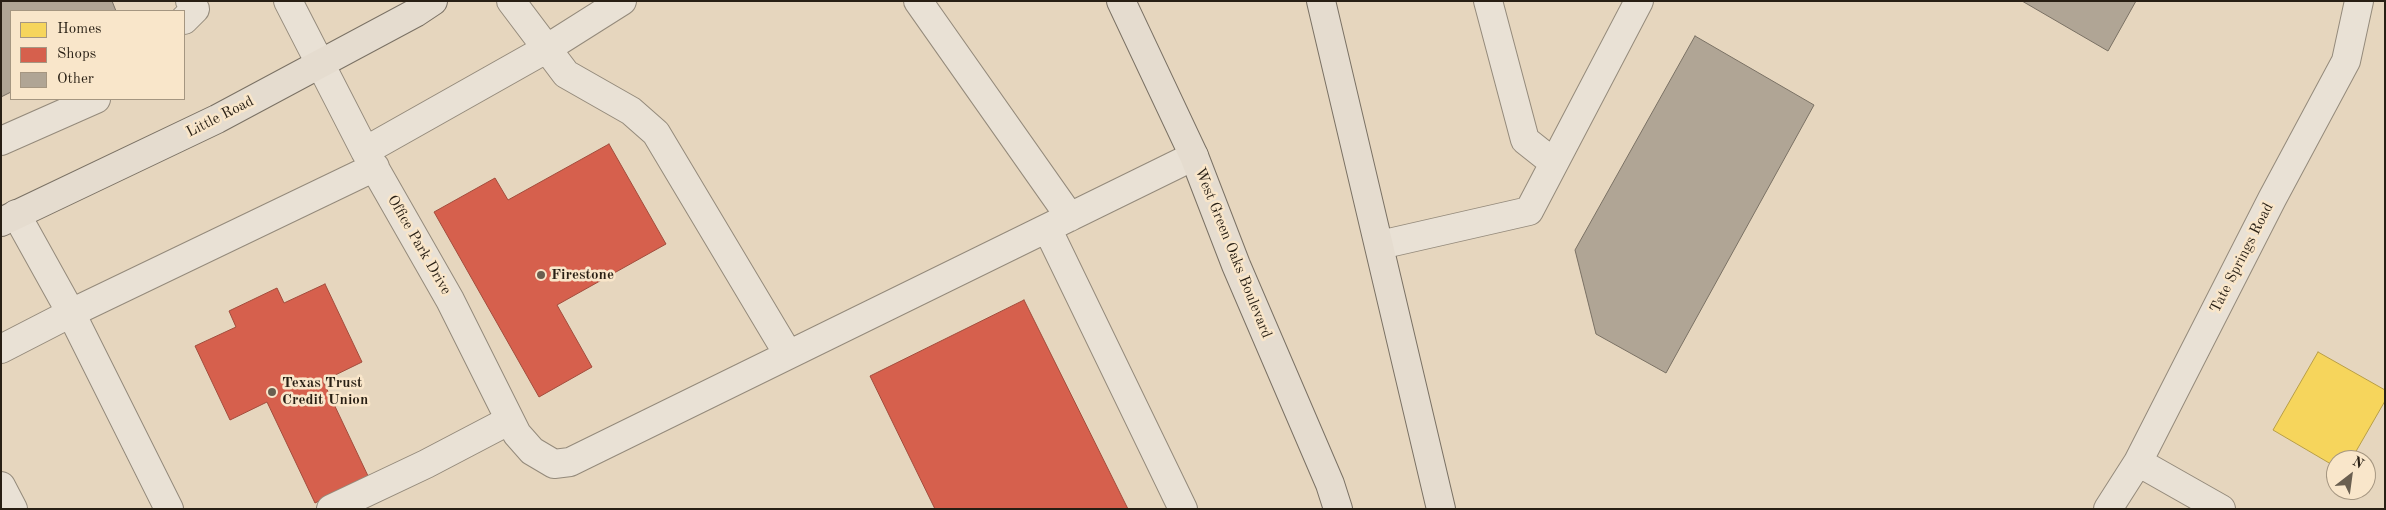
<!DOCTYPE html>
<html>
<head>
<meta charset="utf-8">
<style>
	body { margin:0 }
	#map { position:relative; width:2386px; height:510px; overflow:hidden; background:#e6d6be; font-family:"Old Standard TT",serif }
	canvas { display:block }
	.frame { position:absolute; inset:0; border:2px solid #281f14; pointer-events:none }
	.legend { position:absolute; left:10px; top:10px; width:175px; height:90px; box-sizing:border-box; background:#f9e6ca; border:1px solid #a59681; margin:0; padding:6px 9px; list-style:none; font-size:15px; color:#281f14 }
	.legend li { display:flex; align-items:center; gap:10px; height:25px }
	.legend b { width:25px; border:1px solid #a59681 }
	.north { position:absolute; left:2326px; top:450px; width:50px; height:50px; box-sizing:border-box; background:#f9e6ca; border:1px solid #a59681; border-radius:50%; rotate:30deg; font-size:14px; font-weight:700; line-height:20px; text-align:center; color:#281f14 }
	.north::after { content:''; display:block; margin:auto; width:18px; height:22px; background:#6a5f50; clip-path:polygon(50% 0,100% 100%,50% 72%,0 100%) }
</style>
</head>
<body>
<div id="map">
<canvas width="2386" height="510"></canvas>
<div class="frame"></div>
<ul class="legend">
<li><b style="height:14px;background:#f6d55c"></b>Homes</li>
<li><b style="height:14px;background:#d6604d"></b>Shops</li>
<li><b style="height:14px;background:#b0a595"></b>Other</li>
</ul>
<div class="north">N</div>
</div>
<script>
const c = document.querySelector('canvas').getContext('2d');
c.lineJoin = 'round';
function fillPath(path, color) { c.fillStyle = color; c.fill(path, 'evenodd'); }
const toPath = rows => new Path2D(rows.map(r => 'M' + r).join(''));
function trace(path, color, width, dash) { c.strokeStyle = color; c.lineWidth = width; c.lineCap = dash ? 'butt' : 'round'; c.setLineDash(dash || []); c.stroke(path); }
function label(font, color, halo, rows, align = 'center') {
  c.font = font + ' "Old Standard TT",serif'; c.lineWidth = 5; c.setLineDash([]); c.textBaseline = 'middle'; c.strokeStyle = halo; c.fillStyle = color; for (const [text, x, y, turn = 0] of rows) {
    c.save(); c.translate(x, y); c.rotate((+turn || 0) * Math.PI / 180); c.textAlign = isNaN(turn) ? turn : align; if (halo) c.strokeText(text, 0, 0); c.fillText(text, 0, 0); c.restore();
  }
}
const homes = toPath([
	[2318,352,2385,390,2385,401,2351,460,2336,460,2336,467,2273,430,2318,352]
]);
fillPath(homes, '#f6d55c');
trace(homes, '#b89e46', 1);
const shops = toPath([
	[609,144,666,244,557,305,592,367,539,397,434,212,495,178,508,200,609,144],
	[325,284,362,362,323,381,369,478,315,503,267,402,230,420,195,346,236,327,229,311,277,288,284,303,325,284],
	[1024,300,1128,509,935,509,870,376,1024,300]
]);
fillPath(shops, '#d6604d');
trace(shops, '#a24c3c', 1);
const building = toPath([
	[1,1,112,1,116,11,11,11,11,92,1,97,1,1],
	[2022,1,2136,1,2108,51,2022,1],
	[1695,36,1814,105,1666,373,1596,334,1575,250,1695,36]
]);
fillPath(building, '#b0a595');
trace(building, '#7a7164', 1);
const minor = toPath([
	[288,1,365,151,450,300,517,434,532,451,554,464,570,462,1194,156],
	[511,1,566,74,631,111,656,133,788,354],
	[918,1,1070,217],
	[1488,1,1525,140,1554,163],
	[184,20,195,9,190,1],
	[1,141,96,99],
	[365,151,546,49,622,1],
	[1047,228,1183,509],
	[1380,245,1529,211,1639,1],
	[1,349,71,313,16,214],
	[2138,462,2221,509],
	[1,486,13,509],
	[169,509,71,313,375,167],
	[331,509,426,464,510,420],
	[2108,509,2138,462,2272,199,2346,61,2359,1]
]);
const major = toPath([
	[1121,1,1194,156,1236,265,1330,484,1338,509],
	[1321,1,1441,509],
	[1,222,217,119,415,13,433,1]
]);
trace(minor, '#948a7b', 30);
trace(major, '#7a7164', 30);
trace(minor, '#e9e1d5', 28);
trace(major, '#e5dccf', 28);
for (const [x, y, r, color] of [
	[541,275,5,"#6a5f50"],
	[272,392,5,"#6a5f50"]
]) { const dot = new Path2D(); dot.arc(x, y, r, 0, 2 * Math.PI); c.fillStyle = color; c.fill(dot); trace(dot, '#f9e6ca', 2); }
label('15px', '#281f14', '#f9e6ca', [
	["Little Road",220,117,-27],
	["Office Park Drive",419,245,60],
	["West Green Oaks Boulevard",1233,253,68],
	["Tate Springs Road",2242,258,-63]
]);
label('bold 15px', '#281f14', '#f9e6ca', [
	["Firestone",551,275],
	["Texas Trust",282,383],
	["Credit Union",282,400]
], 'left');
</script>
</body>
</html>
